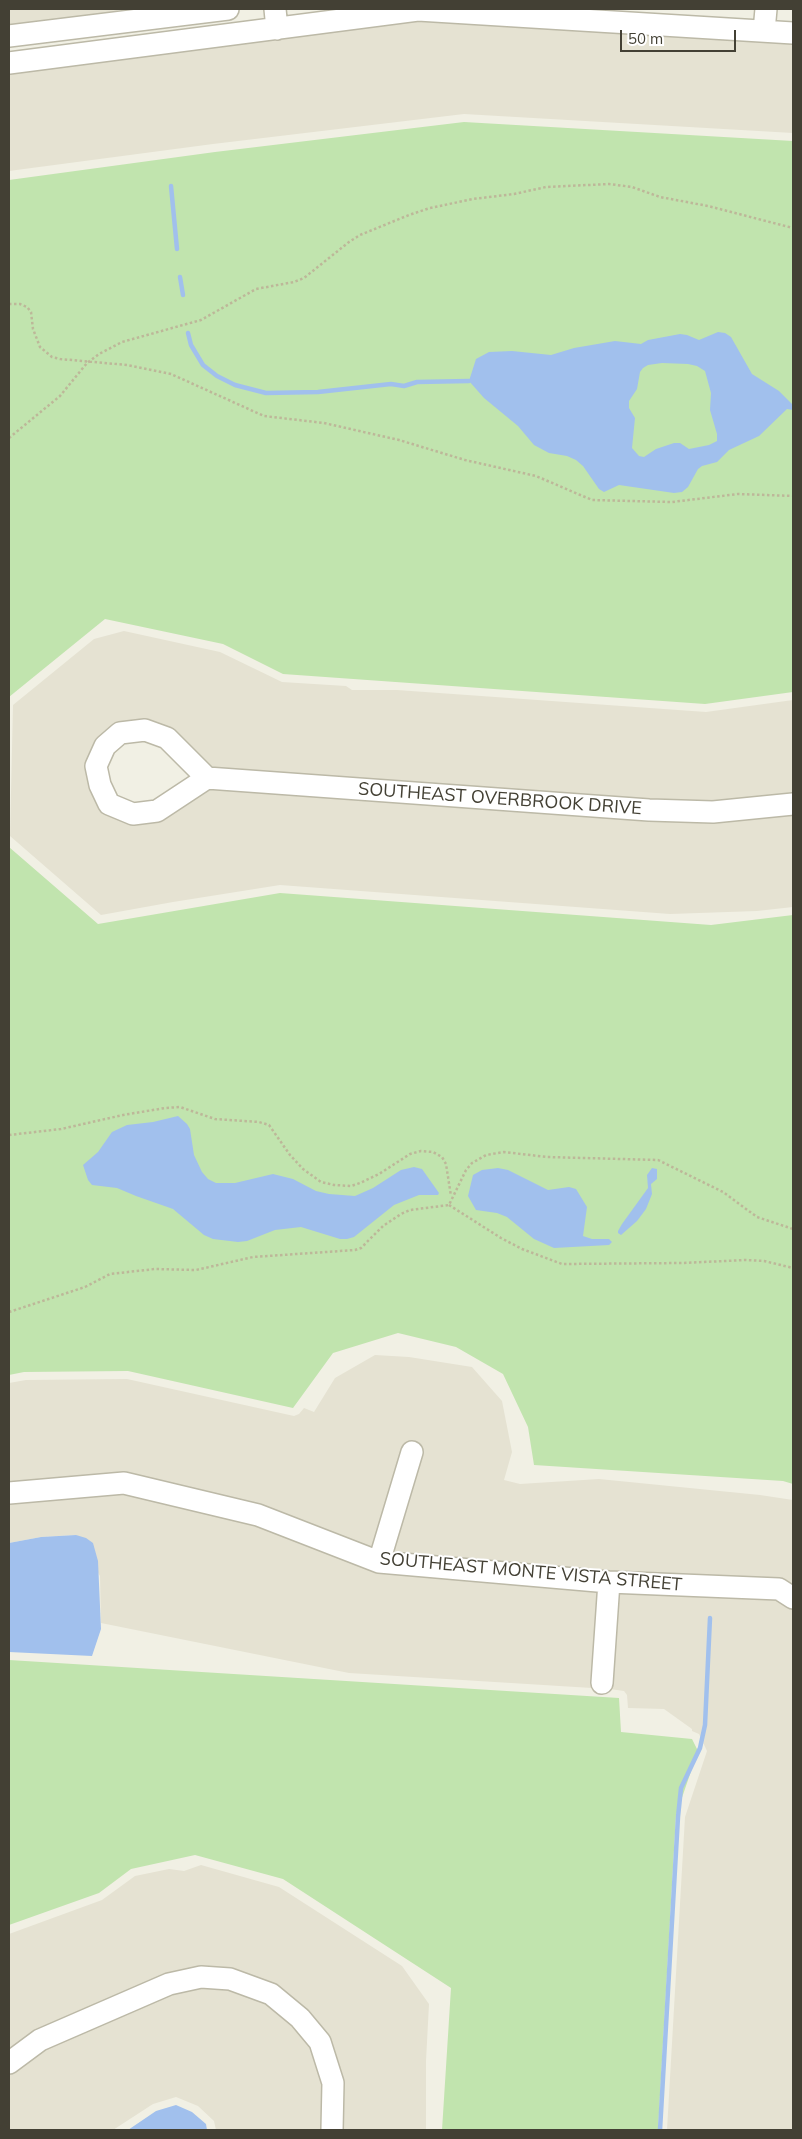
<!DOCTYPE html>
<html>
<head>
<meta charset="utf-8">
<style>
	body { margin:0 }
	#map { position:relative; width:802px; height:2139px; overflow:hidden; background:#f1f0e4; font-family:Mulish,sans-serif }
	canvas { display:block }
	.frame { position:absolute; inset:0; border:10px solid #434034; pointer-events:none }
	.scale { position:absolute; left:620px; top:30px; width:116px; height:22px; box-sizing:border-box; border:2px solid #434034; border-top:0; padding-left:6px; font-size:15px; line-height:18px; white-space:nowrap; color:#434034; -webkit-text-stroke:4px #fff; paint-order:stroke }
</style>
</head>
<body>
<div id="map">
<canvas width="802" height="2139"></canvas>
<div class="frame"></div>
<div class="scale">50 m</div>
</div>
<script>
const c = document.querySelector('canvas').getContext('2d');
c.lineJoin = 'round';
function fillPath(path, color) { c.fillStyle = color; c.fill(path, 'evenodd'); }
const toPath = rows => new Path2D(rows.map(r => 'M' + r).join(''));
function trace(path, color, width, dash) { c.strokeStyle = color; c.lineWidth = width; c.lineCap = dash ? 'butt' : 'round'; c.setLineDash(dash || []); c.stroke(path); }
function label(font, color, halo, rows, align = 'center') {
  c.font = font + ' Mulish,sans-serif'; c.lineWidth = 4; c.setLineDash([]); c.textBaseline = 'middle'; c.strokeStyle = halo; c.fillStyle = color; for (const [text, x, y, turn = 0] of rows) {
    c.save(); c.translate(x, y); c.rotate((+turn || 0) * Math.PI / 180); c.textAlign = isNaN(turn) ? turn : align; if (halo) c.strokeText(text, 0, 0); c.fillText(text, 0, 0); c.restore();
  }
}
fillPath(toPath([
	[9,9,117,9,119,14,9,28],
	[418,18,793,41,793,133,464,114,213,144,9,171,9,71],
	[124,631,220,652,282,682,346,686,352,690,397,690,706,712,793,700,793,796,712,804,649,801,212,770,149,722,87,763,129,821,210,786,793,812,793,907,757,911,670,914,280,885,173,902,101,915,10,836,13,705,94,639],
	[375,1355,409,1357,472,1367,502,1401,512,1452,504,1480,520,1484,599,1479,760,1495,793,1500,793,1588,391,1555,423,1447,406,1442,373,1551,123,1475,9,1484,9,1383,26,1380,127,1379,294,1416,299,1414,304,1408,314,1412,335,1378],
	[124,1491,255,1522,368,1566,599,1589,592,1688,349,1673,101,1623,100,1576,76,1535,41,1537,9,1543,9,1501],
	[617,1590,776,1597,793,1608,793,2130,667,2130,685,1817,707,1751,699,1734,692,1731,692,1729,664,1709,628,1708,627,1695,624,1691,610,1689],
	[201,1865,279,1887,402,1966,429,2004,426,2061,426,2130,341,2130,327,2038,234,1972,9,2052,9,1934,102,1900,135,1876,169,1869,184,1871],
	[202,1985,228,1987,267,2001,294,2024,311,2046,324,2084,323,2130,216,2130,214,2121,198,2106,176,2097,153,2104,113,2130,9,2130,9,2075,21,2064,45,2047,172,1992]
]), '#e5e2d2');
fillPath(toPath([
	[464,122,793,141,793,692,705,704,283,674,223,644,105,619,9,697,9,180,215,152],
	[9,847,98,924,280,893,711,925,793,915,793,1484,783,1481,534,1465,528,1427,503,1374,456,1347,398,1333,333,1353,293,1408,128,1371,24,1372,9,1375],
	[9,1660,619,1698,621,1732,692,1739,698,1751,676,1815,658,2130,442,2130,451,1988,283,1879,195,1855,131,1869,99,1893,9,1925]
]), '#c1e4ae');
fillPath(toPath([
	[718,332,725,333,731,337,752,374,779,391,793,405,793,410,787,409,759,436,729,450,717,462,702,466,698,469,688,487,682,492,674,493,619,485,604,492,599,489,583,466,576,460,567,456,549,453,534,445,518,426,484,398,469,381,476,359,489,352,512,351,551,355,574,348,615,341,641,344,648,340,680,334,687,335,699,340],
	[662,363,688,364,697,366,705,371,711,393,710,410,717,434,717,441,709,445,689,449,680,443,674,443,656,449,644,457,639,456,632,448,635,418,629,408,629,401,637,389,640,372,643,368,648,365],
	[178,1116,187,1124,190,1129,194,1155,202,1172,208,1179,216,1183,235,1183,273,1174,293,1179,316,1191,329,1194,355,1196,373,1188,401,1170,414,1167,422,1169,439,1193,438,1195,419,1195,394,1205,354,1237,347,1239,340,1239,301,1227,275,1230,247,1241,238,1242,213,1239,204,1235,173,1209,136,1196,117,1188,92,1185,88,1180,83,1165,98,1152,112,1132,127,1125,153,1122],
	[498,1168,508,1170,548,1190,569,1187,576,1189,587,1207,583,1236,592,1239,609,1239,612,1242,609,1245,554,1248,534,1239,507,1217,497,1213,476,1210,468,1196,473,1175,482,1170],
	[652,1168,657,1169,657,1179,651,1184,652,1194,646,1209,637,1221,621,1235,618,1233,618,1231,622,1224,648,1188,647,1175],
	[76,1535,86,1538,93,1543,98,1561,101,1629,92,1656,9,1652,9,1543,41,1537],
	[176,2105,192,2112,206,2124,207,2130,128,2130,156,2111]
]), '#a1c0ed');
trace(toPath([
	[171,186,177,249],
	[180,277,183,295],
	[188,333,191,345,203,365,217,376,235,385,266,393,318,392,391,384,404,386,417,382,469,381],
	[660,2130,678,1817,681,1788,700,1748,705,1725,710,1618]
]), '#a1c0ed', 4.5);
const minor = toPath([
	[275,9,277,29],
	[764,31,766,9],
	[9,36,228,9],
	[9,63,418,10,793,33],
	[207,778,167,738,145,730,120,733,105,746,96,766,100,785,109,804,133,814,157,811,207,778,649,810,713,812,793,804],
	[9,1493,124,1483,258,1515,379,1562,609,1582,779,1589,793,1598],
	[379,1562,412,1452],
	[602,1683,609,1582],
	[9,2063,40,2040,169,1984,201,1977,230,1979,271,1994,300,2018,320,2042,333,2083,332,2130]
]);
trace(minor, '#bcb9a7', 24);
trace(toPath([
	[9,304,20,304,27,307,31,312,33,329,40,347,52,357,60,359,127,365,171,374,264,416,324,423,399,440,465,460,536,476,592,500,672,502,738,494,793,496],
	[9,438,60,396,87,363,99,354,122,342,201,320,256,289,294,282,304,278,349,242,360,235,409,215,430,208,473,199,514,194,546,187,609,184,632,187,660,197,708,206,793,228],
	[9,1135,61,1129,123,1115,165,1108,180,1107,215,1119,259,1122,269,1125,290,1155,303,1169,321,1182,334,1185,351,1186,360,1183,379,1174,410,1154,421,1151,433,1152,442,1157,446,1164,451,1196],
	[449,1205,501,1238,522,1249,562,1264,683,1263,745,1260,764,1261,793,1268],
	[9,1312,85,1287,110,1274,155,1269,196,1270,253,1257,355,1250,361,1248,383,1226,401,1214,410,1210,449,1205,466,1170,472,1163,486,1155,504,1152,547,1157,658,1160,723,1192,757,1217,793,1229]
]), '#bdb799', 2.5, [2.5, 2.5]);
trace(minor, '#fff', 21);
label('18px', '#434034', '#fff', [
	["SOUTHEAST OVERBROOK DRIVE",500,799,4],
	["SOUTHEAST MONTE VISTA STREET",531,1572,5]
]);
</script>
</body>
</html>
